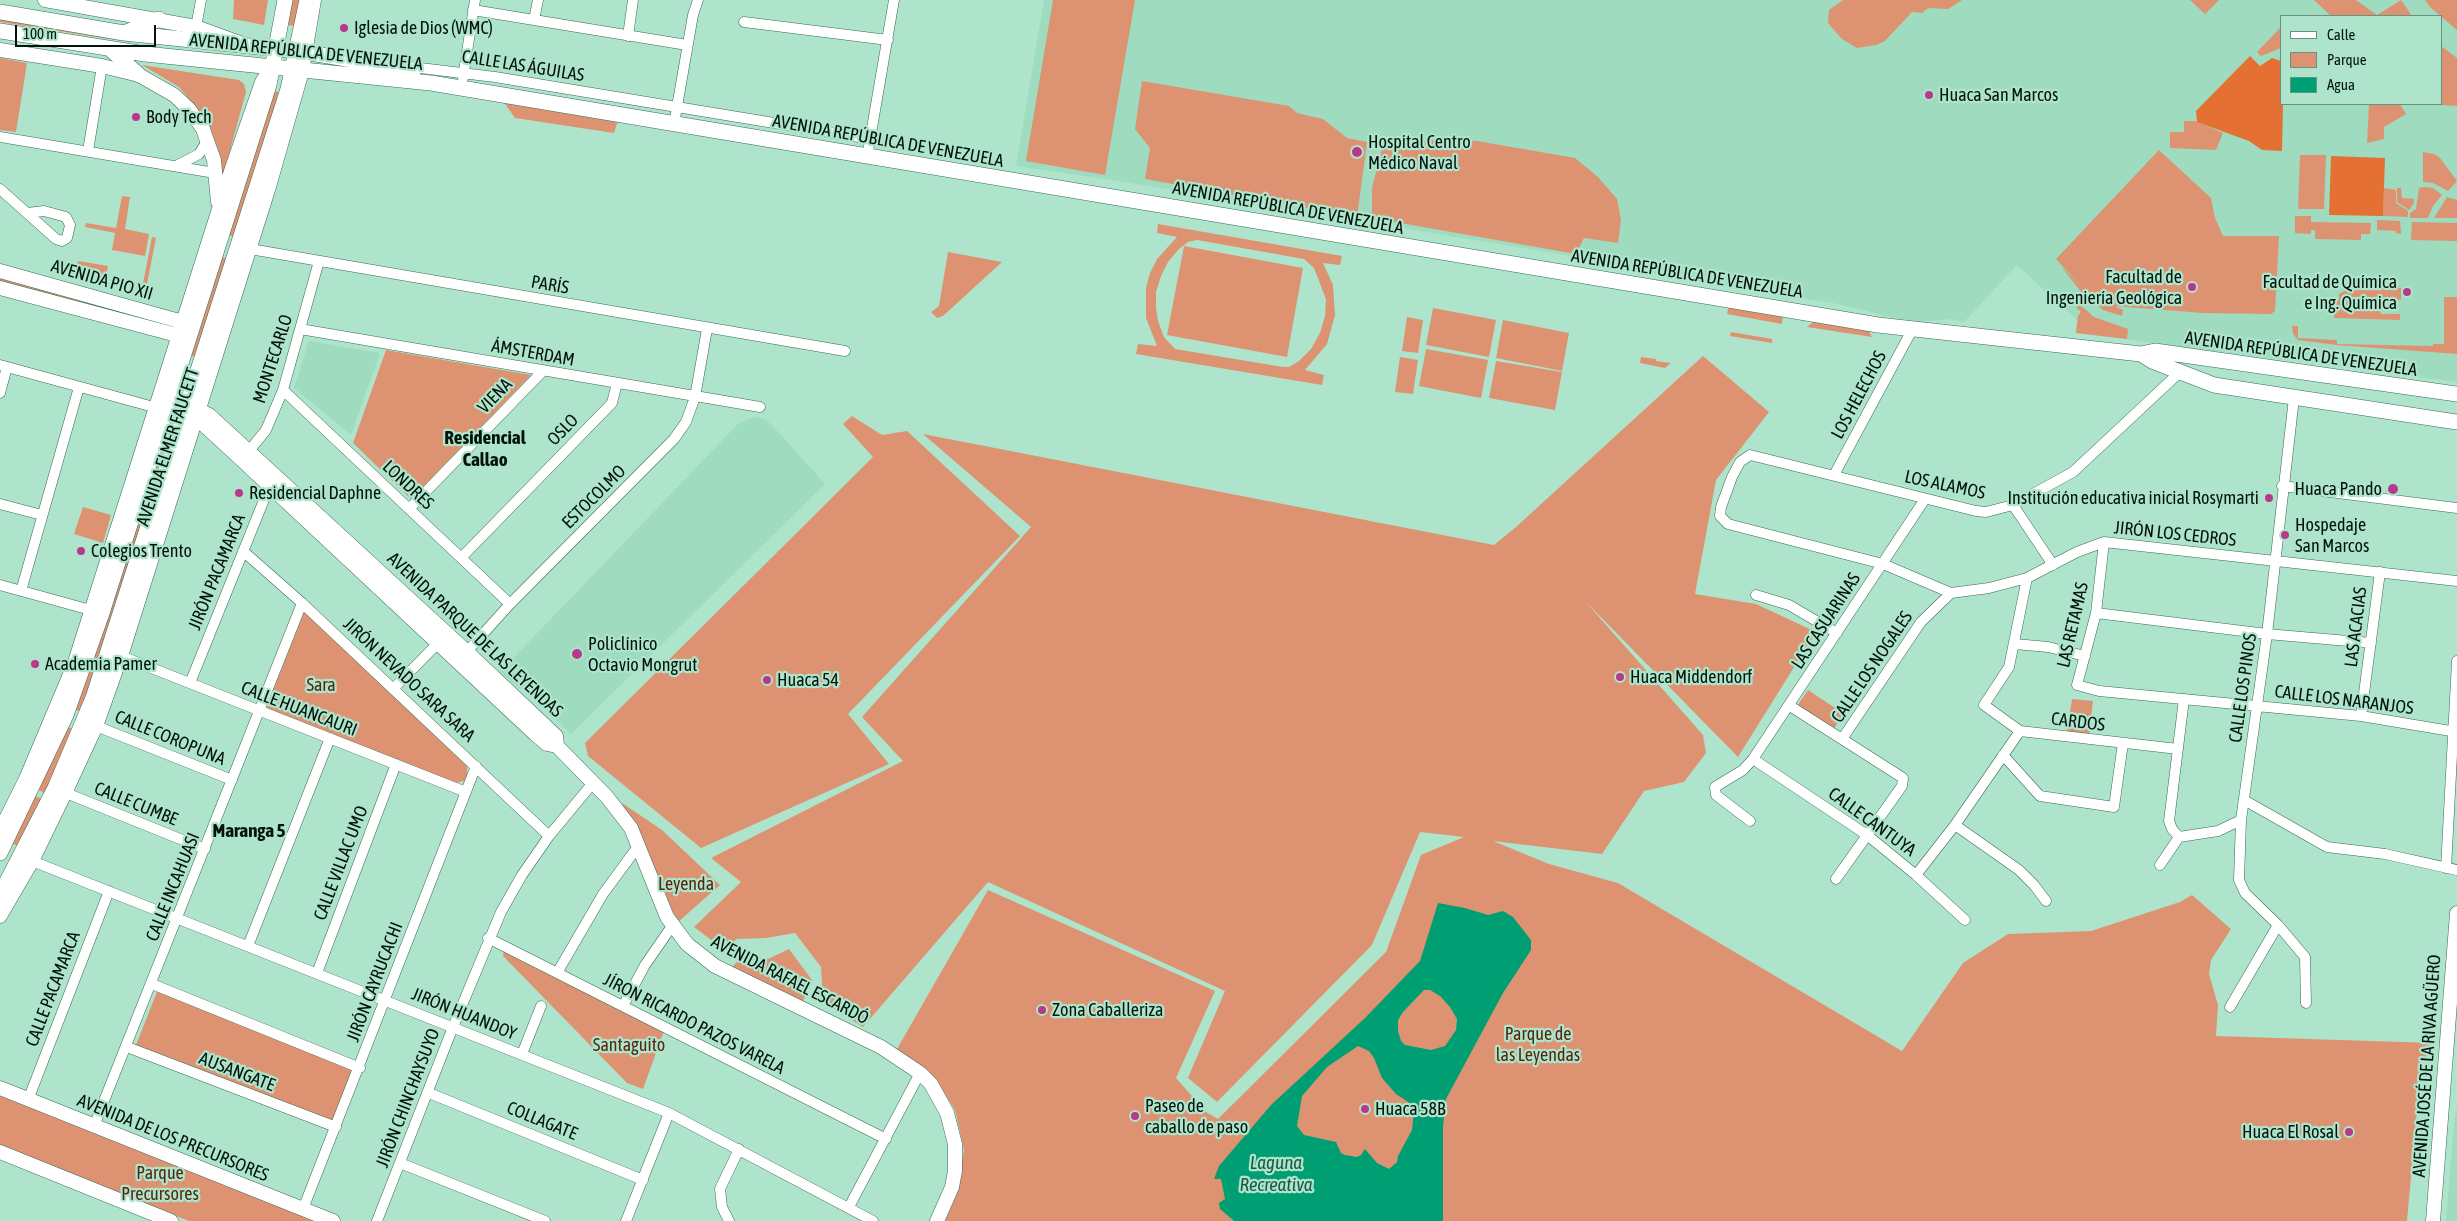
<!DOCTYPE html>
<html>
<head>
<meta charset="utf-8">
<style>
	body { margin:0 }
	#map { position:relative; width:2457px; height:1221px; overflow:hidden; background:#afe4cc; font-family:"Asap Condensed",sans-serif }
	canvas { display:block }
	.legend { position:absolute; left:2280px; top:15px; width:162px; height:90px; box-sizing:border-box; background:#afe4cc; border:1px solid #6a917f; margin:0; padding:6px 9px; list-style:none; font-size:15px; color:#02140c }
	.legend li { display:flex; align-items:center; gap:10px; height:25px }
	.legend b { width:25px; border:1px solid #6a917f }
	.scale { position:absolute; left:15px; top:25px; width:141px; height:22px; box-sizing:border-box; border:2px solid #02140c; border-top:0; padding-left:6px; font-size:15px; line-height:18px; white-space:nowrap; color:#02140c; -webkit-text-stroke:4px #afe4cc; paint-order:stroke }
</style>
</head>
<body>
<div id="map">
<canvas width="2457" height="1221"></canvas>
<ul class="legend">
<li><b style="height:6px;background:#fff"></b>Calle</li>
<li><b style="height:14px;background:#dd9371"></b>Parque</li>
<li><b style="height:14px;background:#009e73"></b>Agua</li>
</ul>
<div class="scale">100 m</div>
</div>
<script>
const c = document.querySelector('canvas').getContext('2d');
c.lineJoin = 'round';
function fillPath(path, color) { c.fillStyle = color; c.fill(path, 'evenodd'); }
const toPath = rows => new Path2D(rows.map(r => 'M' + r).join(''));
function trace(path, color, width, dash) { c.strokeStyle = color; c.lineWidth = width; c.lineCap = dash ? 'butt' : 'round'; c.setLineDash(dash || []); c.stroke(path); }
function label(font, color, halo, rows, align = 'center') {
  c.font = font + ' "Asap Condensed",sans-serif'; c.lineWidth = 4.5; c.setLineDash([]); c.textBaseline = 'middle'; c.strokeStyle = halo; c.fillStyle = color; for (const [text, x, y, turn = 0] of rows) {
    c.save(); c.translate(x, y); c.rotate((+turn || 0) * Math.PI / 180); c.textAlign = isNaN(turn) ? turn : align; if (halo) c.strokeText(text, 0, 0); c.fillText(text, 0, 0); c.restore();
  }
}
fillPath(toPath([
	[1044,0,2457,0,2457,382,2076,333,2077,320,2017,265,1964,322,1952,319,1919,322,1895,318,1833,303,1657,275,1650,270,1607,262,1112,180,1016,166],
	[2281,16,2441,16,2441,104,2281,104],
	[309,341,380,353,351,435,294,388],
	[753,417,763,418,772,425,825,484,571,734,542,706,542,695,534,689,520,689,500,672,738,424],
	[2457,1109,2457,1221,2446,1221,2455,1113]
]), '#9edbbf');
fillPath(toPath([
	[234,0,268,0,264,25,233,19],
	[292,0,300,0,296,26,288,25],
	[1053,0,1135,0,1105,175,1026,161],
	[1843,0,1962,0,1948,9,1928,8,1922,13,1912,12,1885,41,1876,45,1857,48,1842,39,1828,23,1829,10],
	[2190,0,2219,0,2205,14],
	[2314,0,2356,0,2377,15,2401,0,2412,16,2331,16],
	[2425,0,2457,0,2457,30,2431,8],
	[0,15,122,35,130,42,0,22],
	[2281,27,2281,48,2261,56,2257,52],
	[2441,46,2457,58,2457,106,2422,104,2441,104],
	[0,58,27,63,16,132,0,130],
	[142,65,239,80,244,84,246,92,221,183,218,149,209,125,195,106,179,87],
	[1142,81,1289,106,1297,113,1323,119,1347,138,1367,142,1357,217,1145,179,1150,148,1135,129],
	[271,90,282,93,236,238,227,234],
	[503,101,618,120,614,133,515,118],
	[2369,104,2400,104,2406,114,2384,127,2384,139,2367,143],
	[2184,121,2196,121,2223,133,2216,150,2170,148,2170,132,2184,132],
	[1428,140,1477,141,1575,158,1598,177,1617,199,1621,220,1618,243,1584,238,1576,254,1372,218,1372,188,1383,145,1406,146],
	[2159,150,2211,198,2215,218,2223,236,2279,236,2275,311,2271,314,2203,313,2114,306,2086,290,2082,293,2060,265,2083,288,2056,259],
	[2423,152,2434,154,2440,158,2457,181,2448,191,2433,183,2423,182],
	[2300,155,2326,155,2324,209,2298,209],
	[2423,187,2433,188,2442,195,2433,206,2428,218,2410,218,2410,213,2416,209,2419,188],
	[2384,188,2396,190,2396,203,2408,211,2408,217,2383,216],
	[2397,188,2401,188,2402,198,2414,199,2414,203,2409,210,2397,202],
	[122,196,130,197,125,229,149,234,145,256,112,250,115,233,85,227,86,223,116,228],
	[2447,197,2457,200,2457,218,2434,218],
	[2295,216,2311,216,2311,222,2371,223,2370,234,2361,234,2361,240,2315,239,2315,230,2311,230,2311,234,2295,233],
	[2377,220,2400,221,2401,234,2396,233,2396,231,2377,230],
	[2412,222,2457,223,2457,241,2411,240],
	[1158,224,1342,256,1340,265,1323,263,1333,285,1335,315,1327,344,1305,370,1324,375,1322,385,1136,354,1138,344,1157,346,1146,318,1146,288,1150,273,1157,259,1177,237,1157,233],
	[1197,240,1304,259,1314,268,1326,299,1325,316,1320,333,1311,349,1299,361,1289,367,1283,367,1175,349,1164,337,1158,321,1156,307,1156,292,1161,276,1168,262,1179,249,1188,242],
	[152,237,156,238,145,294,141,294],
	[1184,246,1303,268,1287,357,1167,335],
	[948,252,1002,262,943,316,937,318,931,312,939,306],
	[221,257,229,259,198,358,190,355],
	[78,261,108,266,105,283,79,276,76,269],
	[0,274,166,319,164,326,0,282],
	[2354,286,2401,288,2401,300,2385,298,2379,306,2381,314,2400,314,2400,320,2334,318,2335,300,2339,300,2339,294],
	[2093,296,2123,310,2122,316,2103,310,2090,299],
	[2444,297,2457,297,2457,354,2337,345,2298,340,2293,334,2292,326,2298,326,2298,338,2337,340,2337,344,2433,346,2433,344,2444,344],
	[1729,304,1783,313,1782,324,1727,314],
	[2079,304,2094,317,2128,329,2127,339,2076,333,2078,316,2081,312,2076,307],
	[1433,308,1496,320,1489,357,1426,345],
	[1407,317,1423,320,1418,353,1402,351],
	[1503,320,1569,333,1562,371,1496,358],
	[1813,322,1869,331,1872,337,1807,327],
	[1731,332,1772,339,1772,343,1730,336],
	[1426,349,1488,360,1481,398,1419,386],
	[386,350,531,375,411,499,353,443],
	[1703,356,1769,412,1716,480,1695,594,1756,604,1816,632,1738,757,1585,601,1703,735,1706,753,1684,782,1644,791,1602,854,1493,841,1549,864,1618,883,1902,1051,1963,963,2008,934,2091,931,2180,902,2192,895,2231,929,2211,960,2209,974,2218,1005,2216,1036,2433,1043,2421,1066,2407,1221,945,1221,957,1194,964,1150,955,1110,936,1080,897,1049,988,890,1215,991,1176,1078,1206,1112,1218,1119,1386,952,1421,855,1464,837,1420,832,1372,945,1217,1102,1188,1078,1225,991,988,882,863,1027,823,1002,821,967,795,933,766,938,737,939,723,949,694,927,741,882,711,858,903,761,862,717,1031,527,923,434,1494,545,1516,527],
	[1400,357,1418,360,1413,394,1395,392],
	[1641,357,1656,359,1656,361,1671,363,1665,368,1640,363],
	[1496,361,1562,372,1555,410,1489,398],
	[852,416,882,435,907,431,1020,536,848,714,889,764,701,848,588,756,585,743,873,457,843,424],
	[167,424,176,427,83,713,74,709],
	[83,507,111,515,103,543,74,534],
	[305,610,467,766,467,777,464,781,455,783,269,710,267,706],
	[1808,690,1844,714,1833,730,1797,706],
	[2072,699,2093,701,2089,735,2067,732],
	[66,725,73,730,46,794,39,790],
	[35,796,44,800,20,847,11,843],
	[622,803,662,830,720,885,678,922],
	[789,949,812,980,800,1008,727,973,743,955,768,959],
	[504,950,664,1031,643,1089,627,1083,503,956],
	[158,989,354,1070,332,1121,136,1045],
	[0,1093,324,1221,189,1221,0,1146]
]), '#dd9371');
fillPath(toPath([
	[2250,56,2260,66,2272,58,2281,61,2281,104,2283,104,2282,151,2262,150,2249,141,2197,122,2196,111],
	[2331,156,2385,158,2383,216,2329,215]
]), '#e57033');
fillPath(toPath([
	[1438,903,1465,908,1488,915,1503,911,1513,917,1531,940,1531,950,1503,993,1446,1099,1443,1126,1443,1221,1234,1221,1220,1209,1219,1203,1225,1199,1221,1179,1214,1179,1219,1166,1271,1105,1365,1018,1420,961],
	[1424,990,1430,990,1440,996,1450,1007,1457,1019,1456,1030,1445,1046,1431,1050,1405,1045,1401,1041,1398,1031,1398,1020,1403,1012],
	[1358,1046,1369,1051,1374,1058,1382,1078,1396,1094,1411,1104,1414,1111,1412,1130,1398,1156,1397,1162,1389,1169,1377,1163,1365,1149,1361,1155,1357,1157,1345,1155,1341,1153,1336,1142,1304,1135,1297,1126,1302,1096,1327,1067]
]), '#009e73');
const street = toPath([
	[473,10,687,45],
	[534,20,538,0],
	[744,22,888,40],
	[196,27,201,0],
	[628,36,633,0],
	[395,65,495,77,871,139],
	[463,78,475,0],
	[674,124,693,15,698,0],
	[0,137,215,173],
	[88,151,102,66],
	[867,157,894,0],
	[178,165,199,154,207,141],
	[0,189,56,239,62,241,67,238,70,225,66,217,44,211,28,213],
	[250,249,845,351],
	[300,329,760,407],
	[0,365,161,409],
	[2180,372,2073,472,2013,505,1986,512,1976,511,1750,455,1740,462,1732,477,1721,507,1720,516,1728,524,1883,564,1951,593,1989,588,2027,578,2077,552,2104,542,2457,581],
	[283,390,510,604],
	[0,393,7,367],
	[2294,398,2267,634,2241,820,2239,880,2245,893,2278,925,2305,957,2306,1003],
	[244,457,266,430,283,390,319,261],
	[1834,475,1912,330],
	[2282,486,2457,508],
	[0,504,42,515],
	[2013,505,2053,565],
	[409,509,543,371],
	[2104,542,2096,613,2077,685,2099,691,2361,716,2457,732],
	[243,551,302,603,549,836],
	[461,558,612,403,617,383],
	[2027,578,2009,667,1984,705,2020,731,2178,749],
	[0,585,98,612],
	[21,591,79,387],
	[1756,595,1789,605,1837,633],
	[2096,613,2267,634,2371,643],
	[2015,644,2048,647,2085,656],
	[121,656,466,792],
	[463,656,510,604,674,439,686,422,695,397,707,329],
	[190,683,272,480],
	[393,689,441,640],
	[1790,706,1903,778,1902,786,1836,879],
	[2361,716,2380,572],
	[96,726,232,780],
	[1842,739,1921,622,1951,593],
	[2003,755,2040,796,2114,807,2123,743],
	[1753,759,1867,835,1916,875,1965,920],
	[61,791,205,849],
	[2244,800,2327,847,2385,854,2457,870],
	[1750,821,1716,795,1715,787,1743,770,1753,759,1925,499],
	[1955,825,2019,870,2034,885,2046,901],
	[2179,837,2172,829,2169,821,2184,699],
	[32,861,669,1113,873,1221],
	[2160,865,2179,837,2218,831,2241,820],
	[2446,868,2457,661],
	[1916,875,1955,825,2020,731],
	[488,938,886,1139],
	[248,946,330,738],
	[317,973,396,764],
	[557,973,603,894,639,845],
	[152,984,360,1068],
	[623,1006,645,965,672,926],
	[2230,1007,2278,925],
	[127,1047,336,1127],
	[522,1054,541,1006],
	[429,1093,643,1180],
	[28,1100,109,891],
	[94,1126,302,603],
	[400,1163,545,1221],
	[849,1207,920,1073],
	[303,1209,476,766],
	[377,1221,453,1027,501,912,522,875,549,836,592,784],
	[626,1221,669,1113],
	[729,1221,722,1207,720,1189,739,1149]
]);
const secondary = toPath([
	[45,0,196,27,240,43],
	[0,50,102,66,139,75,174,95,189,109,203,129,207,141,214,160,218,202],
	[0,271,190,324],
	[0,288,188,338],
	[193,407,209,415,467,652,556,736,557,746],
	[190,417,204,425,242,460,535,734,547,744,557,746],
	[557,746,607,797,631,828,667,917,687,944,715,966,881,1047,920,1073,931,1084,947,1113,955,1144,955,1171,952,1187,937,1221],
	[0,831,26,779,74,665,232,168,262,82,271,68],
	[0,916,32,861,65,793,96,726,121,656,268,190,302,71,314,0],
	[0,1088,333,1221],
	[0,1152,171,1221],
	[2433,1221,2457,913]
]);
const primary = toPath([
	[0,12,124,33,298,51,365,62,413,76],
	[0,31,145,54,431,83,1878,325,2141,354,2155,351,2457,394],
	[124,33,159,19],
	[110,49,139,75],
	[2141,354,2152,361,2214,385,2457,422],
	[0,853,66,715,102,613,269,85,285,0],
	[0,895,55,788,93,698,288,89,307,0]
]);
trace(street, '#386a55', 11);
trace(secondary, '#386a55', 15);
trace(primary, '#386a55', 16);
trace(street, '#fff', 10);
trace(secondary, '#fff', 14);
trace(primary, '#fff', 15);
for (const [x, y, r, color] of [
	[344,28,5,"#b73a8a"],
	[1929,95,5,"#b73a8a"],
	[136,117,5,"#b73a8a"],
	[1357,152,6,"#b73a8a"],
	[2192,287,5,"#b73a8a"],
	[2407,292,5,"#b73a8a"],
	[2393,489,6,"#b73a8a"],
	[239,493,5,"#b73a8a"],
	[2269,498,5,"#b73a8a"],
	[2285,535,5,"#b73a8a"],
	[81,551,5,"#b73a8a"],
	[577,654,6,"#b73a8a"],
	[35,664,5,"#b73a8a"],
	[1620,677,5,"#b73a8a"],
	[767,680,5,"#b73a8a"],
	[1042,1010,5,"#b73a8a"],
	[1365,1109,5,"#b73a8a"],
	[1135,1116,5,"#b73a8a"],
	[2349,1132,5,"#b73a8a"]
]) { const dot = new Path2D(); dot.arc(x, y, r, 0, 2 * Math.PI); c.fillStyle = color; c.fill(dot); trace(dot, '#afe4cc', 2); }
label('18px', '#02140c', '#afe4cc', [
	["Iglesia de Dios (WMC)",354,28],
	["Huaca San Marcos",1939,95],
	["Body Tech",146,117],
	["Hospital Centro",1368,142],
	["Médico Naval",1368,163],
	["Facultad de",2182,277,"right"],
	["Ingeniería Geológica",2182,298,"right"],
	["Facultad de Química",2397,282,"right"],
	["e Ing. Química",2397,303,"right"],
	["Huaca Pando",2382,489,"right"],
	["Residencial Daphne",249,493],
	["Institución educativa inicial Rosymarti",2259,498,"right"],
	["Hospedaje",2295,525],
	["San Marcos",2295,546],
	["Colegios Trento",91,551],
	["Policlínico",588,644],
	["Octavio Mongrut",588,665],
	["Academia Pamer",45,664],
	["Huaca Middendorf",1630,677],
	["Huaca 54",777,680],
	["Zona Caballeriza",1052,1010],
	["Paseo de",1145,1106],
	["caballo de paso",1145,1127],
	["Huaca 58B",1375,1109],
	["Huaca El Rosal",2339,1132,"right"]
], 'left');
label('18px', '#02140c', '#afe4cc', [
	["AVENIDA REPÚBLICA DE VENEZUELA",306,52,6],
	["CALLE LAS ÁGUILAS",523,66,9],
	["AVENIDA REPÚBLICA DE VENEZUELA",888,141,10],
	["AVENIDA REPÚBLICA DE VENEZUELA",1288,208,10],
	["AVENIDA REPÚBLICA DE VENEZUELA",1687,274,9],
	["AVENIDA PIO XII",102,280,16],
	["PARÍS",550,285,10],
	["ÁMSTERDAM",533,353,10],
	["AVENIDA REPÚBLICA DE VENEZUELA",2301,354,8],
	["MONTECARLO",273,359,-72],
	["LOS HELECHOS",1859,395,-62],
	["VIENA",495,396,-46],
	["OSLO",563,430,-46],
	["AVENIDA ELMER FAUCETT",168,447,-72],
	["LONDRES",408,485,43],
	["LOS ALAMOS",1945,485,12],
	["ESTOCOLMO",594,497,-45],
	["JIRÓN LOS CEDROS",2175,534,6],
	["JIRÓN PACAMARCA",217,572,-68],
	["LAS CASUARINAS",1826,621,-57],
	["LAS RETAMAS",2073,625,-77],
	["LAS ACACIAS",2356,627,-83],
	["AVENIDA PARQUE DE LAS LEYENDAS",475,635,43],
	["CALLE LOS NOGALES",1872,667,-56],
	["JIRÓN NEVADO SARA SARA",409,680,43],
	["CALLE LOS PINOS",2243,688,-82],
	["CALLE LOS NARANJOS",2344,700,7],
	["CALLE HUANCAURI",299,709,21],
	["CARDOS",2078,722,7],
	["CALLE COROPUNA",170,738,22],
	["CALLE CUMBE",136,804,22],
	["CALLE CANTUYA",1872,822,36],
	["CALLE VILLAC UMO",341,863,-69],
	["CALLE INCAHUASI",173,887,-68],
	["AVENIDA RAFAEL ESCARDÓ",790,980,27],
	["JIRÓN CAYRUCACHI",375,982,-69],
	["CALLE PACAMARCA",53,989,-69],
	["JIRÓN HUANDOY",464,1014,22],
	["JÍRON RICARDO PAZOS VARELA",694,1024,27],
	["AVENIDA JOSÉ DE LA RIVA AGÜERO",2427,1066,-86],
	["AUSANGATE",237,1072,21],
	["JIRÓN CHINCHAYSUYO",408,1098,-69],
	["COLLAGATE",542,1121,22],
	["AVENIDA DE LOS PRECURSORES",173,1138,22]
]);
label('18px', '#54260e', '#afe4cc', [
	["Sara",321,685],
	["Leyenda",686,884],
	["Parque de",1538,1034],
	["las Leyendas",1538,1055],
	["Santaguito",629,1045],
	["Parque",160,1173],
	["Precursores",160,1194]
]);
label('bold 19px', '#02140c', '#afe4cc', [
	["Residencial",485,438],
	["Callao",485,460],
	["Maranga 5",249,831]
]);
label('italic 19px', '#175a43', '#afe4cc', [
	["Laguna",1276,1163],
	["Recreativa",1276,1185]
]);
</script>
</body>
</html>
